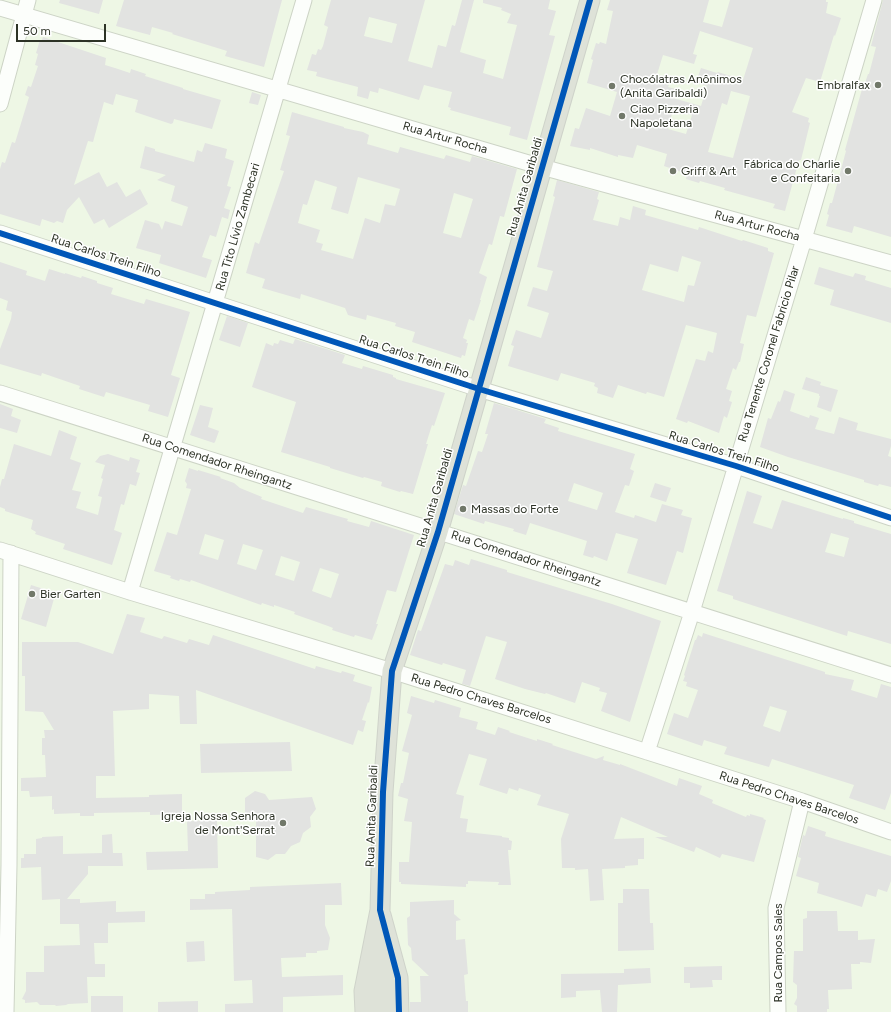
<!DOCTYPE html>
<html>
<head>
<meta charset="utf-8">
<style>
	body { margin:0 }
	#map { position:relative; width:891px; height:1012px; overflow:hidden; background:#eef7e5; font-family:Figtree,sans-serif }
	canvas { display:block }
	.scale { position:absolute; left:16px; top:24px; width:90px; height:18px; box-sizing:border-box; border:2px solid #2d3326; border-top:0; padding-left:5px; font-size:12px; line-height:14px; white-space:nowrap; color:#2d3326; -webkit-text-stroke:3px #fff; paint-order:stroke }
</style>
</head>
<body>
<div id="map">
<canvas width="891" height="1012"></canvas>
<div class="scale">50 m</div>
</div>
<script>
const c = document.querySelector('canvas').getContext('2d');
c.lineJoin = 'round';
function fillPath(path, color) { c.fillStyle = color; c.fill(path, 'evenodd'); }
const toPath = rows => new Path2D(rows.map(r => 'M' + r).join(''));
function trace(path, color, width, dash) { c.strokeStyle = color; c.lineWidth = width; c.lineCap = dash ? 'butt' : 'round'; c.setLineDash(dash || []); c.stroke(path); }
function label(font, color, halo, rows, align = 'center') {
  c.font = font + ' Figtree,sans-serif'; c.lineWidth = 3; c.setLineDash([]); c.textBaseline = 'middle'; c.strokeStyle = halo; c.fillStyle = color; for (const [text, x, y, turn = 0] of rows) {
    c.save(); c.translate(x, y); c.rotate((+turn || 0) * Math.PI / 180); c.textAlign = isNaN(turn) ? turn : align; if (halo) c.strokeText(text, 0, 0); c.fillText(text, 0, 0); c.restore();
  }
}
fillPath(toPath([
	[60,0,103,0,99,14,59,3],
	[124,0,282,0,264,67,225,56,227,51,172,34,173,33,152,27,150,35,116,26],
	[331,0,425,0,408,61,432,68,438,45,446,47,452,25,455,26,462,0,474,0,460,52,486,60,483,73,503,79,517,25,507,23,511,14,501,10,502,8,483,3,483,0,550,0,548,9,556,11,549,35,555,36,527,140,509,135,511,127,450,110,451,108,448,107,452,92,424,85,419,100,379,88,378,93,370,91,368,99,357,96,358,87,316,76,317,72,307,70,312,54,316,55,318,49,321,50,323,46,328,27,324,25],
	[369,17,397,24,392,43,364,36],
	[610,0,709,0,703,22,722,27,730,0,826,0,826,2,828,2,826,13,841,18,835,36,834,35,820,82,806,78,792,112,809,118,808,122,810,123,801,160,799,160,785,211,773,208,775,204,724,190,725,188,700,181,699,183,686,179,687,174,664,166,667,154,637,145,633,158,618,155,618,157,590,148,590,150,570,146,575,128,579,129,586,108,610,116,617,92,587,83,593,60,591,59,596,43,599,44,600,42,606,44,613,11,607,10],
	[700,31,753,48,743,80,718,72,717,73,701,68,696,82,707,86,701,106,673,98,676,89,668,87,669,85,655,81,663,55,694,64,697,55,693,54],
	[731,91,750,96,733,158,708,152,722,103,727,105],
	[673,110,692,115,686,134,668,129],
	[883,0,891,0,891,237,854,226,852,233,826,226,829,215,827,214,830,203,832,203,846,151,845,150,862,89,863,89,868,74,869,74,876,47,871,46],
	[43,37,106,58,105,65,115,68,130,73,131,69,146,74,145,76,183,88,183,89,221,100,212,129,174,119,173,123,171,124,135,112,138,100,116,94,113,105,104,102,93,142,88,141,74,185,99,172,107,187,117,182,126,197,140,189,148,204,109,228,104,219,94,224,79,197,67,210,63,223,57,221,54,223,42,219,40,226,0,214,0,169,2,162,5,163,12,142,15,143,29,97,25,95,28,86,31,87,38,66,35,65,38,54,36,53,40,40,42,40],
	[252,92,261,95,258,105,249,103],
	[292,112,344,127,344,128,363,132,369,135,367,144,398,153,400,147,444,159,446,155,470,162,472,156,517,169,504,217,500,216,492,245,489,244,479,273,487,277,480,300,481,300,474,321,469,319,463,338,467,340,466,343,468,343,465,356,462,355,461,358,412,342,415,332,395,326,396,323,367,315,366,320,348,315,345,308,301,294,300,299,262,288,265,279,246,273,255,242,259,244,284,171,280,170,290,136,286,135],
	[358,177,400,189,395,206,385,204,380,223,365,218,353,259,321,250,323,244,316,242,320,230,298,223,303,204,307,205,315,180,337,187,331,209,348,214],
	[454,193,473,199,461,238,443,233],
	[205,143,227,149,225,158,234,161,227,186,231,187,224,208,230,210,228,219,222,217,216,237,210,235,202,257,212,260,206,278,159,263,161,255,136,248,145,220,159,224,162,230,165,221,182,226,188,207,171,201,175,186,157,180,166,175,140,168,145,146,155,149,155,151,194,162,197,150,202,152],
	[557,180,599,192,597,199,599,200,593,220,618,226,620,217,630,220,633,206,646,210,645,215,698,230,699,227,742,241,743,240,768,248,768,251,774,253,756,317,747,315,740,343,744,344,740,362,739,362,736,370,733,368,726,389,732,391,729,401,732,402,727,418,724,416,719,433,688,421,687,423,676,419,696,359,705,361,708,351,713,353,717,333,686,325,664,397,647,392,646,394,618,385,613,398,597,393,598,388,594,386,595,383,561,373,558,381,508,366,514,346,511,345,516,330,541,338,549,313,527,306,533,287,547,291,553,271,537,267,555,197,553,196],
	[682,256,701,262,694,286,688,285,684,302,642,290,650,264,678,272],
	[0,262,27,271,26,275,45,281,49,269,65,274,65,273,81,278,82,276,97,281,97,283,113,288,111,294,144,304,146,299,190,312,171,375,180,378,168,417,148,411,150,405,106,392,104,397,79,389,80,386,42,373,41,376,0,364,0,349,11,319,12,312,6,310,8,301,0,298],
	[819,267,853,277,855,273,866,276,865,280,891,288,891,323,830,305,834,290,814,284],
	[227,316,248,323,240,347,219,340],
	[295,339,345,355,342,363,362,369,363,366,393,375,393,377,396,378,396,379,445,393,434,426,432,425,426,444,428,444,413,494,401,491,400,492,381,486,382,482,364,477,363,478,330,468,330,467,281,452,296,402,252,387,266,343,273,346,274,343,278,344,280,340,293,344],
	[806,377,821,382,820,385,838,390,831,412,817,407,820,396,819,396,819,394,802,389],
	[784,390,795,394,790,411,809,418,810,415,819,418,815,429,834,434,839,417,858,423,856,430,891,439,891,446,888,456,891,457,891,487,879,484,878,486,864,482,864,480,788,457,760,447,768,418,771,419,778,401,780,402],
	[494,403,546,419,544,423,559,428,558,431,635,454,630,469,634,471,629,486,625,485,615,512,634,518,635,515,656,522,662,504,683,510,681,515,692,518,683,553,677,551,666,585,627,573,638,539,616,533,607,561,594,556,593,558,583,555,587,541,530,523,526,535,513,531,514,529,485,521,484,524,454,514,463,485,466,486,478,451,482,452,488,434,485,434],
	[574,483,603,493,597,510,568,501],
	[0,404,13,409,11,416,21,420,17,433,0,428],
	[200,405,213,408,208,427,219,431,215,442,214,443,190,435],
	[59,430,77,437,70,459,81,463,72,490,81,492,76,508,98,515,102,497,98,496,103,479,101,478,105,465,95,462,100,456,108,454,129,461,130,457,140,460,136,472,140,473,136,486,130,484,124,505,121,504,114,530,122,533,112,565,63,549,65,544,35,534,36,532,31,529,33,520,5,511,5,509,0,507,0,487,2,479,4,479,14,444,51,456],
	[189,468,198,471,198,470,221,477,220,478,234,483,240,488,262,497,261,499,303,513,306,507,348,519,347,521,369,527,371,521,414,535,396,592,387,590,376,624,378,624,372,640,355,635,354,637,332,630,333,628,328,626,294,614,295,612,274,605,274,607,262,603,261,605,191,580,190,582,180,579,179,581,170,578,171,576,154,571,167,532,177,535,191,489,186,488,187,484,185,481],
	[205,534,224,540,218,560,199,554],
	[243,544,263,550,256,570,237,564],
	[281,556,300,562,294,581,275,575],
	[320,568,339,574,331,598,312,591],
	[655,483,671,488,666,502,650,497],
	[747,491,762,496,753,523,772,529,782,500,843,519,843,518,854,521,854,523,891,534,891,644,848,631,847,636,733,599,733,596,717,591],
	[831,533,849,538,844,557,825,552],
	[471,559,507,570,507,572,612,604,661,621,630,722,601,711,607,693,599,691,600,688,582,682,575,703,546,693,545,694,525,689,495,679,507,642,486,636,470,686,462,684,466,670,443,663,442,665,410,655,418,630,421,631,445,564,453,566,455,560,469,565],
	[31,585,50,591,49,594,55,595,46,627,21,619],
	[127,614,145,618,140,632,162,639,164,636,187,643,189,639,209,645,213,635,315,669,316,666,341,673,342,671,355,675,353,681,372,687,369,703,368,702,362,720,366,721,363,732,358,730,353,745,196,690,197,724,180,724,179,696,149,694,149,709,113,711,115,776,96,776,96,798,149,797,149,795,182,794,182,814,150,815,150,812,94,813,94,816,80,816,80,813,54,814,54,809,52,810,52,796,30,797,29,791,21,791,21,778,46,777,45,755,42,755,42,738,45,738,44,730,54,730,43,712,25,711,25,676,22,676,22,642,78,642,113,654],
	[703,633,825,672,825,674,854,680,851,690,877,698,881,684,891,687,891,793,885,810,849,798,854,785,772,759,769,767,724,754,727,747,704,740,702,746,667,734,674,713,688,718,698,690,686,686,687,682,683,681,685,676,684,675,695,640,696,640,698,635,702,637],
	[770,706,787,711,780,732,763,726],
	[411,696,434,703,435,700,461,708,459,717,478,722,476,729,495,735,498,727,510,731,509,732,537,741,537,739,553,744,552,745,596,759,604,756,603,760,620,765,620,764,677,786,679,778,702,786,699,794,713,800,712,803,746,817,747,815,750,816,750,814,764,818,763,819,766,820,754,862,722,854,720,858,696,847,694,852,655,837,668,837,621,817,614,839,644,838,644,859,638,859,638,865,625,866,625,868,602,869,604,900,590,901,588,869,575,870,575,868,562,868,561,839,569,814,537,805,541,795,519,788,518,791,509,788,507,794,479,785,487,759,469,754,456,794,464,796,460,818,468,819,466,832,502,836,502,837,509,838,509,840,512,841,511,850,508,850,511,885,498,885,499,882,468,881,468,884,466,884,466,887,401,884,401,882,399,882,399,862,409,862,412,822,404,821,408,799,398,796,401,783,403,783,409,753,402,751,412,715,407,713],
	[290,742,292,771,201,773,200,744],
	[255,791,265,794,269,800,312,797,316,809,310,817,311,827,303,833,300,842,291,846,285,854,276,854,268,860,256,857,256,819,245,819,245,798],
	[217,820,218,868,147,870,146,852,188,851,187,821],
	[808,826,826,832,825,836,891,856,891,881,887,892,878,889,876,897,866,894,862,907,817,893,819,883,796,876,801,858,798,857,803,835,805,836],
	[112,834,113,853,122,853,123,866,88,866,88,874,67,899,80,899,80,903,116,901,116,912,145,911,145,922,108,923,108,943,94,943,95,964,105,964,105,977,87,977,88,1003,68,1004,66,1005,56,1006,55,1005,40,1005,37,1002,25,1003,25,1000,22,999,26,991,26,972,44,972,44,946,80,945,79,924,60,924,60,899,42,900,41,867,21,868,21,858,24,858,24,854,36,854,36,839,42,838,42,837,63,836,63,854,102,853,102,835],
	[341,883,342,905,325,905,325,925,330,938,328,950,317,951,317,953,306,953,306,957,281,958,282,977,343,975,343,995,283,997,283,1012,225,1012,225,1004,253,1003,252,980,234,981,232,909,190,910,190,899,205,899,205,894,215,894,215,892,250,890,250,887],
	[623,889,649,889,650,923,653,923,654,950,618,951,618,903,623,903],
	[454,900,454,914,461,920,456,921,456,940,465,939,468,974,464,975,466,1001,468,1001,468,1012,410,1012,410,1002,421,1002,420,976,429,976,412,960,411,948,408,945,407,918,410,916,410,902],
	[807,911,837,911,838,931,858,931,858,940,875,939,871,963,860,962,860,964,851,964,852,989,828,990,829,1009,827,1009,827,1012,797,1012,797,1006,794,1004,797,998,797,985,793,982,794,951,803,951,803,919,807,918],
	[204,941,205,961,187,962,186,942],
	[722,966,722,980,712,980,713,987,690,988,690,983,684,983,684,967],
	[650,968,651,983,618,985,617,1012,602,1012,600,990,576,991,576,997,561,998,561,974,624,973,624,969],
	[91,996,123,996,123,1012,91,1012],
	[198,1001,198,1012,158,1012,158,1002]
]), '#e2e3e1');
const minor = toPath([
	[0,8,542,167,891,263],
	[0,104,28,0],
	[0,233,479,389,736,466,891,518],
	[0,393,891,675],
	[0,550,130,592,392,671,802,801,891,832],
	[130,592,304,0],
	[647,752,692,612,804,239,874,0],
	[6,1012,9,865,11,553],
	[778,1012,776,908,802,801]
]);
const major = toPath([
	[381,915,398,978,399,1012],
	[381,944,383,1012],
	[365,1012,364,991,380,910,383,792,392,671,438,532,590,0]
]);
trace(minor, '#cdd4c6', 17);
trace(major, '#cfd3ca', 21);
trace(minor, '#fcfefb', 15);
trace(major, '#dee2d8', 19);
trace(toPath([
	[0,233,479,389,736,466,891,518],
	[399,1012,398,978,380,910,383,792,392,671,438,532,590,0]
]), '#0057b8', 6);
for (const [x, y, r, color] of [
	[878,85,4,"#717869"],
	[612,86,4,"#717869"],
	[622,116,4,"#717869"],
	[673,171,4,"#717869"],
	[848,171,4,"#717869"],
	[463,509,4,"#717869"],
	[32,594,4,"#717869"],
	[283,823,4,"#717869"]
]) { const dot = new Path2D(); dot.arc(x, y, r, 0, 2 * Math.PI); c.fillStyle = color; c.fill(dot); trace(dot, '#fff', 1.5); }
label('12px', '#2d3326', '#fff', [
	["Chocólatras Anônimos",620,79],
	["(Anita Garibaldi)",620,93],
	["Embralfax",870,85,"right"],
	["Ciao Pizzeria",630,109],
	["Napoletana",630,123],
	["Fábrica do Charlie",840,164,"right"],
	["e Confeitaria",840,178,"right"],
	["Griff & Art",681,171],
	["Massas do Forte",471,509],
	["Bier Garten",40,594],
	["Igreja Nossa Senhora",275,816,"right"],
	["de Mont'Serrat",275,830,"right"]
], 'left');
label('12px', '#2d3326', '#fff', [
	["Rua Artur Rocha",445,138,16],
	["Rua Anita Garibaldi",525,187,-74],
	["Rua Artur Rocha",757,226,15],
	["Rua Tito Lívio Zambecari",238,227,-74],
	["Rua Carlos Trein Filho",106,256,18],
	["Rua Tenente Coronel Fabricio Pilar",769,354,-73],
	["Rua Carlos Trein Filho",414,357,18],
	["Rua Carlos Trein Filho",724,452,17],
	["Rua Comendador Rheingantz",217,462,18],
	["Rua Anita Garibaldi",435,498,-74],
	["Rua Comendador Rheingantz",526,559,18],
	["Rua Pedro Chaves Barcelos",481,699,17],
	["Rua Pedro Chaves Barcelos",789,798,18],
	["Rua Anita Garibaldi",372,816,-88],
	["Rua Campos Sales",778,953,-90]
]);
</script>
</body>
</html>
